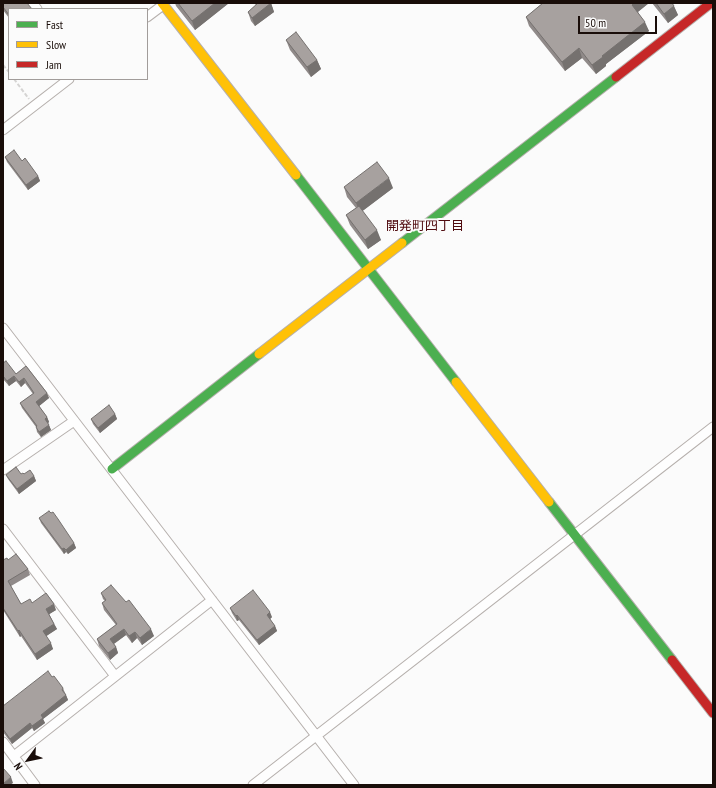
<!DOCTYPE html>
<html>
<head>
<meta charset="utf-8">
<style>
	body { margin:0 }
	#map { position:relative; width:716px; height:788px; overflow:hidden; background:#fbfbfb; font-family:"PT Sans Narrow",sans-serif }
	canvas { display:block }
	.frame { position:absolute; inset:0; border:4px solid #190d09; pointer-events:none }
	.legend { position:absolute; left:8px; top:8px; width:140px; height:72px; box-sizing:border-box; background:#fbfbfb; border:1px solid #a19c9a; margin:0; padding:5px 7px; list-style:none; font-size:12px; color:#190d09 }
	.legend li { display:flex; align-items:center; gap:8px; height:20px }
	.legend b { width:20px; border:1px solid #a19c9a }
	.north { position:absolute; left:8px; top:740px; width:40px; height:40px; -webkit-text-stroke:3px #fbfbfb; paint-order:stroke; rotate:237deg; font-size:11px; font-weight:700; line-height:16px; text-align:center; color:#190d09 }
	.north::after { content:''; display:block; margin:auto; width:14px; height:18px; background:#190d09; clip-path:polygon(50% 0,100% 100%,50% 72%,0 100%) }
	.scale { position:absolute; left:578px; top:16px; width:79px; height:18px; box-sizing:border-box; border:2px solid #190d09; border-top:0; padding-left:5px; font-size:12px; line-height:14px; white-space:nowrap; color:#190d09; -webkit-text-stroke:3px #fbfbfb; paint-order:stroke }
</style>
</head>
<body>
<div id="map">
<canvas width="716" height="788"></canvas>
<div class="frame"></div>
<ul class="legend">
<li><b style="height:5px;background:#4caf50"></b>Fast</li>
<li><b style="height:5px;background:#ffc107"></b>Slow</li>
<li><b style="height:5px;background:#c62828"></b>Jam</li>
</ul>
<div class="north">N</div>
<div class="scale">50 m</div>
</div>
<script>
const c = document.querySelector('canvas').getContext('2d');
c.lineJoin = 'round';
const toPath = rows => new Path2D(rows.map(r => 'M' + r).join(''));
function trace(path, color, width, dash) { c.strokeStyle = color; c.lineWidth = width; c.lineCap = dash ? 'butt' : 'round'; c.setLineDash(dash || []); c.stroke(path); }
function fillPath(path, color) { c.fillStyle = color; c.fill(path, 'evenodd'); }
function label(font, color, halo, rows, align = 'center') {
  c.font = font + ' "PT Sans Narrow","Noto Sans JP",sans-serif'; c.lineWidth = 4; c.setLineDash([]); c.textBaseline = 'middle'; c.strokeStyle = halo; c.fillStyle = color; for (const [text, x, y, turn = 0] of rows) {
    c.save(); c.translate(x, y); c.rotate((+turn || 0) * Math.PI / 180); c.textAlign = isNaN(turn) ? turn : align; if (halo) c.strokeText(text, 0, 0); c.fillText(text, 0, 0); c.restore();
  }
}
const street = toPath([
	[32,3,37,9],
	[147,17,163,5],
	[3,130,69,79],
	[3,328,354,785],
	[3,470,74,421],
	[3,529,115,676],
	[3,742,35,785],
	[14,756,212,600],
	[253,785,713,427]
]);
const fast = toPath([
	[296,175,456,382],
	[402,243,616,77],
	[112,469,259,354],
	[549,502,672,660]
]);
const slow = toPath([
	[162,3,296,175],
	[259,354,402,243],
	[456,382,549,502]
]);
const jam = toPath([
	[616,77,711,3],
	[672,660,713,713]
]);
trace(street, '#b6b0ad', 11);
trace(fast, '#b6b0ad', 11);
trace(slow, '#b6b0ad', 11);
trace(jam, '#b6b0ad', 11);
trace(toPath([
	[3,65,9,72],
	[14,79,29,99]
]), '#d5d4d3', 2, [4, 2]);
trace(street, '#fefefe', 9);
trace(fast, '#4caf50', 9);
trace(slow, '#ffc107', 9);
trace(jam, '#c62828', 9);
fillPath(toPath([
	[3,3,9,9,9,18,3,10],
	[175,3,229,3,195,30,176,6],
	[254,3,271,3,274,12,255,26,251,21,248,12,256,5],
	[543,3,649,3,638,12,649,31,606,64,606,66,596,74,582,58,565,71,529,26,526,17],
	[652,3,672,3,678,15,668,23],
	[286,40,317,60,321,69,311,77,290,50],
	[5,157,22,161,38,176,40,181,28,190,7,162],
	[344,187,393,188,362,211,381,240,368,249,350,225,346,215,356,208,347,197],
	[3,363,16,374,26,366,49,398,39,406,47,417,49,422,48,423,51,430,41,437,37,432,36,427,22,408,20,403,33,394,25,383,21,387,16,381,9,386,3,379],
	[115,414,117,419,100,433,93,424,91,419],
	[21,474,34,476,36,481,19,494,8,479,6,475],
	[39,518,74,543,76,548,68,554,66,552,64,554,41,523],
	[3,560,8,560,28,569,30,575,11,586,21,604,32,603,56,610,49,614,57,629,46,636,53,649,37,660,21,636,20,637,3,610],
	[101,593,154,636,142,645,137,638,132,643,126,635,114,644,116,647,118,653,110,660,99,646,97,639,116,625,104,610,102,603,105,601,103,599],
	[230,608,272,617,270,619,275,626,277,631,259,645,239,620,237,621,232,613],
	[52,677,63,688,68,700,43,719,45,723,34,731,32,728,12,744,3,732,3,706]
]), '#908a89');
fillPath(toPath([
	[215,3,229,3,195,30,192,21],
	[271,3,274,12,255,26,252,18],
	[634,3,649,3,635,14,632,5],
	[674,6,678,15,668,23,664,14],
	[645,22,649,31,606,64,606,66,596,74,592,65,602,56],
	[579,48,582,58,565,71,562,62],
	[317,60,321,69,311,77,307,67],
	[38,176,40,181,28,190,26,185],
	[389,178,393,188,360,213,356,203],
	[377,230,381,240,368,249,365,240],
	[14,376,16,381,9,386,7,381],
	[24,378,25,383,21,387,19,382],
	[47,393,49,398,38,407,36,402],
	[115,414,117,419,100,433,98,428],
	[47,417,49,422,47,424,45,419],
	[49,425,51,430,41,437,39,432],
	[34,476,36,481,19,494,17,489],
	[74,543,76,548,68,554,66,550],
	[64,548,66,552,64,554,62,549],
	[54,604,56,610,48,615,46,609],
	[270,612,272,617,269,620,267,615],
	[237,615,239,620,237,621,236,616],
	[54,624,57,629,45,637,43,631],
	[275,626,277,631,259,645,257,640],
	[124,629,126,635,112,645,110,639],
	[151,629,154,636,142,645,140,638],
	[19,630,21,636,20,637,18,631],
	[135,632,137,638,132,643,129,636],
	[51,643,53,649,37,660,35,654],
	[116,647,118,653,110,660,108,653],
	[66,695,68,700,43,719,45,723,34,731,32,726,41,715],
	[30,723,32,728,12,744,10,739],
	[11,777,13,783,10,785,4,785,4,783]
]), '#75716f');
const building = toPath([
	[3,3,27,3,32,9,9,9,9,15,3,7,3,3],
	[178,3,215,3,192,21,178,3],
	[258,3,271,3,252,18,248,12,258,3],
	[543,3,634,3,632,5,645,22,602,56,603,57,592,65,579,48,562,62,526,17,543,3],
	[656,3,672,3,674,6,664,14,656,3],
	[296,32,317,60,307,67,286,40,296,32],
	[14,150,22,161,25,158,38,176,26,185,5,157,14,150],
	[377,162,389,178,356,203,344,187,377,162],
	[359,206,377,230,365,240,346,215,359,206],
	[6,361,16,374,26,366,47,393,36,402,47,417,45,419,49,425,39,432,36,427,37,426,20,403,34,393,24,378,19,382,14,376,7,381,3,376,3,363,6,361],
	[109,405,115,414,98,428,91,419,109,405],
	[16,467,21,474,23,473,24,474,30,470,34,476,17,489,6,475,16,467],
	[49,511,51,513,53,512,58,519,74,543,66,550,64,548,62,549,39,518,49,511],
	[16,554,28,569,8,581,21,604,30,599,32,603,46,593,54,604,46,609,54,624,43,631,51,643,35,654,19,630,18,631,3,608,3,560,7,558,8,560,16,554],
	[111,585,126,602,129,600,151,629,140,638,135,632,129,636,124,629,110,639,116,647,108,653,97,639,117,624,102,603,106,600,101,593,111,585],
	[253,590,270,612,267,615,275,626,257,640,237,615,236,616,230,608,253,590],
	[48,671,52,677,54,676,63,688,62,690,66,695,41,715,43,718,32,726,30,723,10,739,3,729,3,706,48,671],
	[3,768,11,777,4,783,5,785,3,785,3,768]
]);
fillPath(building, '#a7a19f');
trace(building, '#75716f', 1);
label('13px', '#500b0f', '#fbfbfb', [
	["開発町四丁目",425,226]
]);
</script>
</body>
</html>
